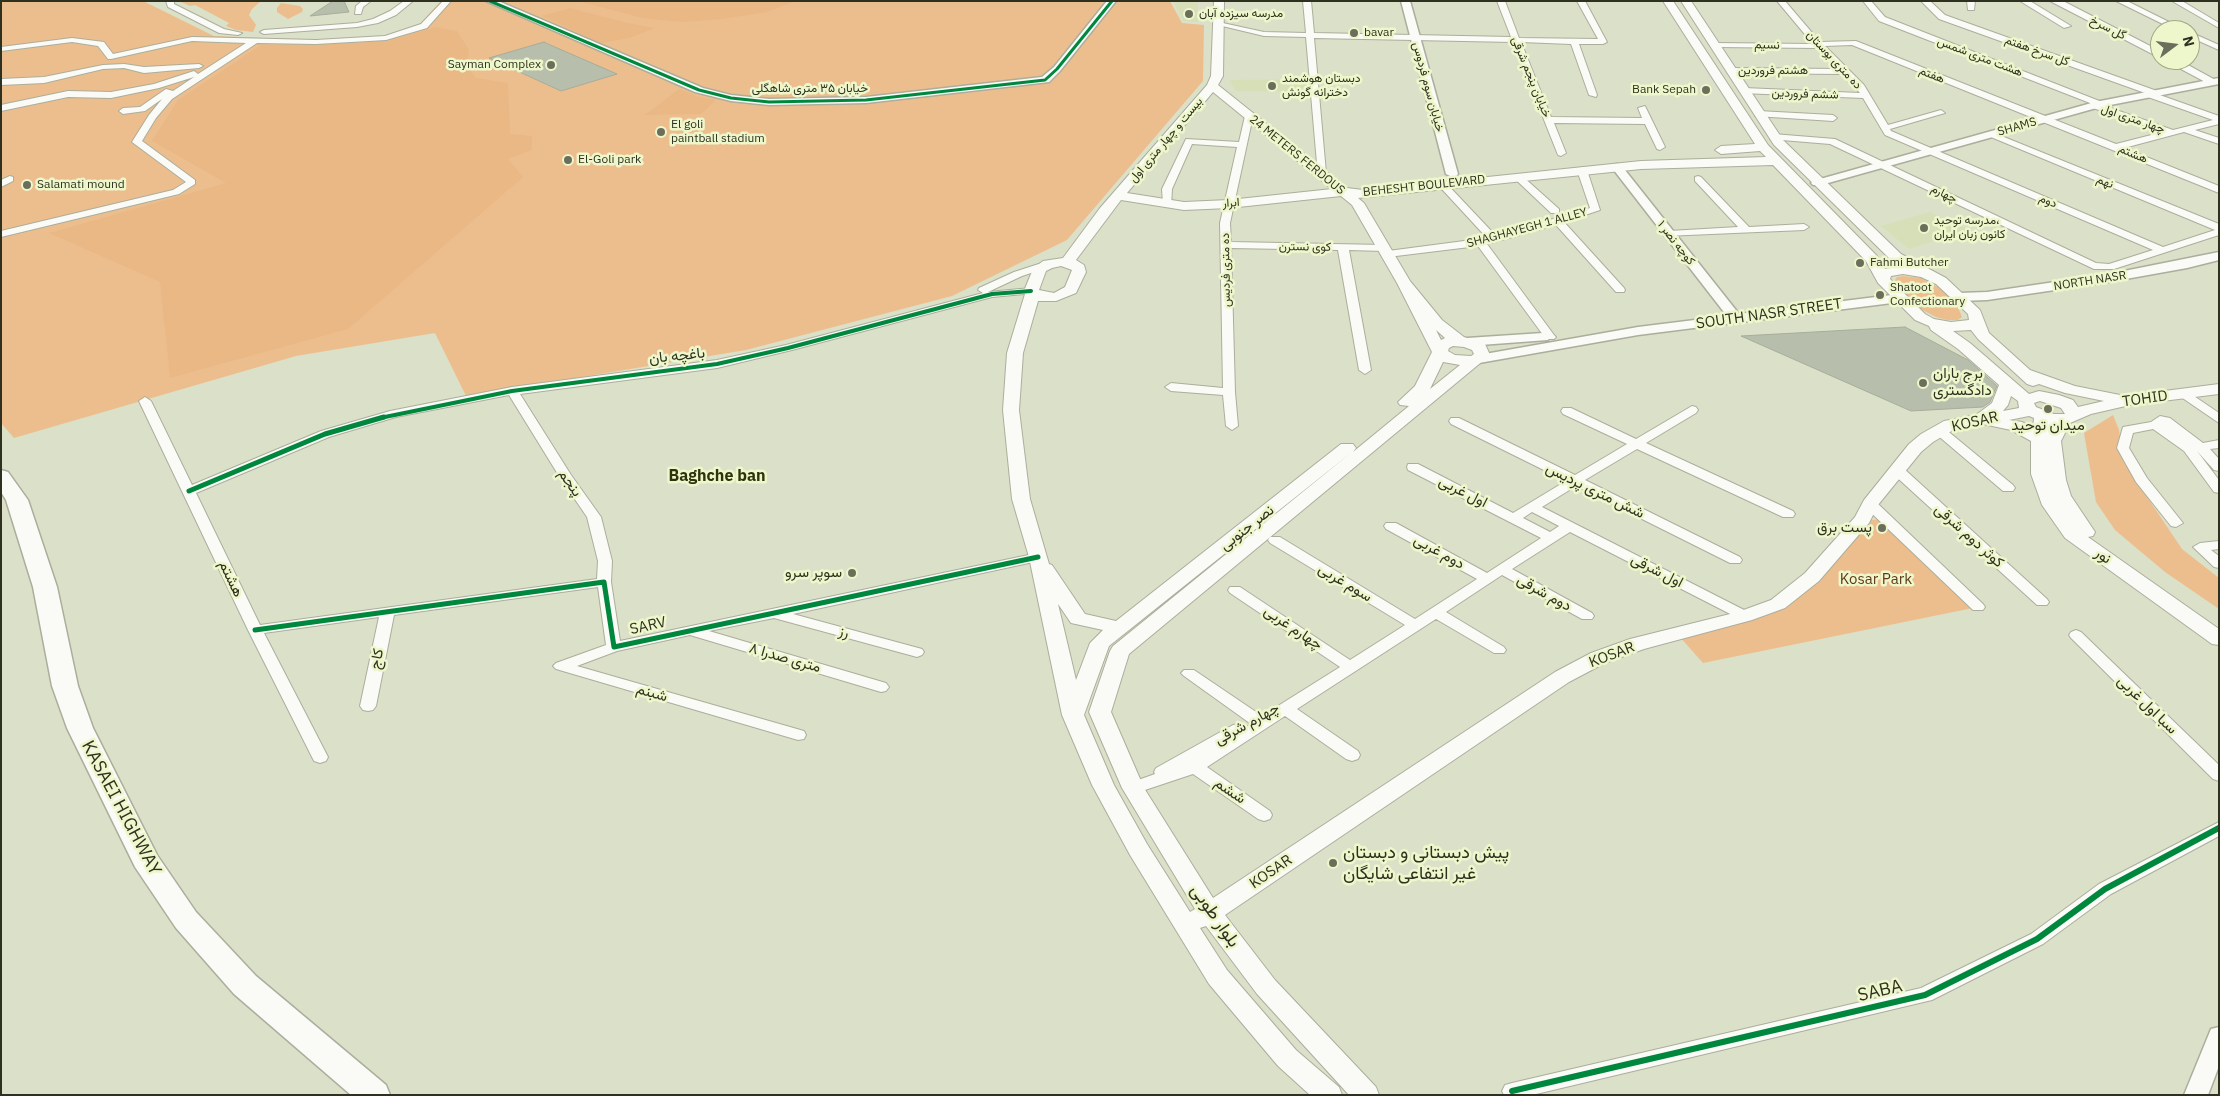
<!DOCTYPE html>
<html>
<head>
<meta charset="utf-8">
<style>
	body { margin:0 }
	#map { position:relative; width:2220px; height:1096px; overflow:hidden; background:#dbe0c8; font-family:"IBM Plex Sans",sans-serif }
	canvas { display:block }
	.frame { position:absolute; inset:0; border:2px solid #2e3120; pointer-events:none }
	.north { position:absolute; left:2150px; top:20px; width:50px; height:50px; box-sizing:border-box; background:#eef7cb; border:1px solid #a1a887; border-radius:50%; rotate:75deg; font-size:14px; font-weight:700; line-height:20px; text-align:center; color:#2e3120 }
	.north::after { content:''; display:block; margin:auto; width:18px; height:22px; background:#6b6e5b; clip-path:polygon(50% 0,100% 100%,50% 72%,0 100%) }
</style>
</head>
<body>
<div id="map">
<canvas width="2220" height="1096"></canvas>
<div class="frame"></div>
<div class="north">N</div>
</div>
<script>
const c = document.querySelector('canvas').getContext('2d');
c.lineJoin = 'round';
function fillPath(path, color) { c.fillStyle = color; c.fill(path, 'evenodd'); }
const toPath = rows => new Path2D(rows.map(r => 'M' + r).join(''));
function trace(path, color, width, dash) { c.strokeStyle = color; c.lineWidth = width; c.lineCap = dash ? 'butt' : 'round'; c.setLineDash(dash || []); c.stroke(path); }
function label(font, color, halo, rows, align = 'center') {
  c.font = font + ' "IBM Plex Sans",Vazirmatn,sans-serif'; c.lineWidth = 5; c.setLineDash([]); c.textBaseline = 'middle'; c.strokeStyle = halo; c.fillStyle = color; for (const [text, x, y, turn = 0] of rows) {
    c.save(); c.translate(x, y); c.rotate((+turn || 0) * Math.PI / 180); c.textAlign = isNaN(turn) ? turn : align; if (halo) c.strokeText(text, 0, 0); c.fillText(text, 0, 0); c.restore();
  }
}
fillPath(toPath([
	[1173,1,1198,1,1198,22,1183,21],
	[1311,79,1312,92,1236,91,1229,80],
	[1930,212,1969,230,1909,249,1881,226]
]), '#d7dfb8');
fillPath(toPath([
	[1,1,143,1,214,36,320,40,383,36,419,25,441,1,1170,1,1182,23,1204,25,1203,81,1067,240,952,296,746,350,466,396,435,333,296,356,14,438,1,423],
	[261,1,252,9,249,15,256,25,253,32,236,30,226,26,229,23,195,5,190,6,181,2],
	[281,3,300,6,303,9,302,12,288,19,277,12,277,8],
	[1903,276,1921,278,1938,287,1956,302,1962,317,1958,320,1947,320,1936,317,1915,306,1896,285,1895,280,1897,277],
	[2113,415,2119,430,2123,461,2182,549,2219,578,2219,609,2165,572,2115,530,2096,502,2084,433],
	[1881,519,1973,608,1703,663,1679,636,1782,605,1865,521]
]), '#edbe8d');
fillPath(toPath([
	[578,1,796,1,767,12,723,19,683,22,642,18],
	[570,8,628,23,655,28,630,38,601,43,542,16],
	[436,27,457,31,469,50,467,66,476,78,508,83,510,134,532,136,532,150,508,159,523,177,348,329,170,378,160,282,49,233,226,183,152,141,178,100,261,45,318,45,388,41],
	[679,89,699,97,716,100,701,114,645,115]
]), '#e9b884');
const building = toPath([
	[333,1,344,1,349,12,310,16,333,1],
	[544,42,548,44,617,74,561,91,489,58,544,42],
	[1905,327,1968,360,1997,386,1990,402,1983,407,1911,411,1741,336,1905,327]
]);
fillPath(building, '#b7beac');
trace(building, '#a6ad9b', 1);
const minor = toPath([
	[166,1,174,1,174,4,224,29,242,33,238,35,219,33,168,7,166,1],
	[362,1,371,1,363,7,361,14,355,14,356,6,362,1],
	[404,1,413,1,396,15,378,23,357,27,264,34,260,32,264,30,357,23,373,19,390,11,404,1],
	[443,1,451,1,427,28,386,40,316,44,257,43,172,99,156,118,142,141,195,180,195,184,179,194,1,237,1,231,173,190,186,182,132,142,149,115,162,99,145,111,123,114,119,111,123,108,140,107,166,89,173,91,194,77,159,88,111,98,68,97,1,111,1,105,68,91,111,92,154,84,194,71,198,74,246,43,192,41,111,59,108,59,98,46,72,42,1,51,1,47,72,38,104,42,113,54,192,37,316,40,385,36,421,24,443,1],
	[1303,1,1311,1,1314,33,1511,37,1497,1,1505,1,1519,38,1598,39,1577,1,1585,1,1607,42,1603,44,1579,44,1597,95,1596,97,1589,95,1571,44,1521,42,1551,117,1642,118,1638,108,1645,106,1665,147,1660,150,1657,149,1645,124,1554,123,1566,153,1561,156,1558,155,1513,42,1314,38,1326,173,1324,175,1318,175,1306,37,1264,36,1214,24,1218,22,1264,32,1306,33,1303,1],
	[1777,1,1785,1,1820,42,1856,41,2116,144,2163,132,2090,107,2090,103,1879,21,1863,1,1871,1,1885,17,2102,102,2102,105,2173,130,2213,120,2145,96,2145,93,1939,19,1921,1,1930,1,1945,15,2157,91,2157,94,2219,116,2219,124,2195,130,2219,138,2219,144,2184,132,2124,148,2219,186,2219,193,1852,45,1825,46,1864,85,1888,125,1941,110,1945,113,1890,129,1891,131,2163,247,2215,230,1986,135,1994,133,2219,224,2219,235,2114,269,2094,269,1830,144,1770,139,1770,135,1773,134,1835,139,2096,263,2109,264,2153,250,1885,135,1863,98,1741,93,1741,89,1744,88,1860,93,1844,74,1728,73,1727,71,1731,68,1839,69,1818,48,1714,47,1710,45,1714,43,1813,44,1777,1],
	[1967,1,1975,1,1974,10,1968,10,1967,1],
	[2020,1,2030,1,2071,26,2064,28,2020,1],
	[2116,1,2127,1,2185,30,2175,30,2116,1],
	[2172,1,2182,1,2219,23,2219,28,2172,1],
	[2190,32,2219,45,2219,50,2190,37,2190,32],
	[124,64,144,67,199,64,203,66,199,68,144,73,124,68,103,69,44,83,1,85,1,79,44,77,103,65,124,64],
	[1758,111,1833,115,1837,118,1833,121,1755,116,1755,112,1758,111],
	[1249,113,1253,116,1230,223,1231,242,1384,245,1389,248,1384,251,1349,250,1371,370,1365,374,1359,370,1338,250,1231,248,1235,392,1238,426,1232,430,1226,426,1223,395,1171,391,1165,387,1171,383,1223,388,1220,223,1237,147,1192,144,1172,189,1171,206,1168,207,1163,204,1162,189,1186,139,1239,142,1245,116,1249,113],
	[1582,167,1587,170,1600,210,1564,222,1624,288,1625,290,1624,292,1616,292,1556,225,1487,244,1554,335,1556,337,1554,339,1546,339,1478,246,1388,257,1383,254,1388,251,1487,238,1439,186,1439,182,1445,182,1496,236,1590,208,1577,170,1582,167],
	[1518,174,1521,175,1559,209,1559,213,1551,213,1515,179,1513,177,1518,174],
	[10,176,13,177,13,181,1,187,1,180,10,176],
	[1698,176,1701,177,1749,227,1804,224,1809,227,1804,230,1665,236,1664,234,1669,231,1738,227,1695,181,1695,177,1698,176],
	[1048,261,1053,264,1052,266,1022,276,988,292,1031,288,1035,289,1036,291,1035,293,992,297,792,350,717,368,520,394,571,475,601,517,612,561,611,582,620,641,1038,553,1043,554,1045,557,1038,561,793,614,922,649,924,652,922,655,917,657,774,618,709,631,886,683,889,687,886,691,881,692,690,635,617,651,577,666,804,731,806,735,804,739,798,740,556,669,553,666,556,663,606,645,598,587,394,615,376,706,373,710,368,711,363,710,360,706,379,617,264,633,328,757,326,761,320,763,314,761,248,630,139,401,145,397,151,401,192,485,321,431,390,411,512,387,717,360,786,345,983,293,978,290,979,288,1014,272,1048,261],
	[509,395,559,476,587,517,598,561,597,579,260,625,196,493,329,437,396,417,509,395],
	[2185,390,2219,413,2219,423,2181,397,2179,394,2181,391,2185,390],
	[1692,406,1696,407,1698,410,1696,413,1646,443,1793,511,1795,514,1793,517,1783,517,1637,449,1585,480,1740,557,1742,560,1740,563,1730,563,1576,486,1542,507,1750,613,1752,616,1750,619,1740,619,1570,532,1512,569,1592,613,1594,616,1592,619,1582,619,1502,575,1446,612,1504,647,1506,650,1504,653,1494,653,1436,619,1297,709,1358,751,1360,755,1358,759,1352,761,1346,759,1285,716,1207,767,1270,811,1272,815,1270,819,1264,821,1258,819,1193,774,1133,794,1127,792,1125,788,1127,784,1155,774,1154,772,1156,768,1233,725,1239,724,1246,727,1251,724,1184,676,1181,673,1184,670,1194,670,1262,716,1340,667,1230,593,1228,590,1230,587,1240,587,1350,660,1405,625,1270,543,1268,540,1270,537,1280,537,1415,619,1477,579,1386,529,1384,526,1386,523,1396,523,1487,573,1541,538,1408,470,1407,467,1408,464,1418,464,1513,513,1566,481,1451,424,1449,421,1451,418,1459,418,1575,475,1627,444,1563,414,1561,411,1563,408,1571,408,1636,439,1692,406],
	[1532,512,1559,526,1550,532,1523,518,1532,512],
	[2160,416,2170,418,2203,443,2219,440,2219,448,2210,449,2219,459,2219,471,2214,470,2197,451,2219,480,2219,493,2214,492,2184,451,2153,429,2133,433,2129,448,2147,478,2183,523,2176,527,2171,526,2136,482,2117,448,2123,427,2151,422,2160,416],
	[1940,427,1944,428,2013,485,2015,488,2013,491,2003,491,1936,434,1934,431,1940,427],
	[1897,466,1902,467,2047,599,2049,602,2047,605,2037,605,1892,473,1891,470,1897,466],
	[1870,500,1875,501,1983,604,1985,607,1983,610,1973,610,1865,507,1863,504,1870,500],
	[2219,541,2219,549,2211,550,2219,556,2219,568,2214,567,2193,547,2200,543,2219,541],
	[2076,630,2081,632,2219,765,2219,781,2213,779,2071,638,2069,635,2071,632,2076,630],
	[2219,822,2219,836,2111,894,2043,944,1932,1000,1532,1095,1504,1095,1502,1091,1505,1085,1512,1083,1921,988,2031,934,2099,884,2219,822]
]);
const tertiary = toPath([
	[486,1,498,1,703,88,731,95,769,99,866,97,1042,77,1054,67,1107,1,1116,1,1060,71,1049,82,866,103,769,105,731,101,695,92,486,1],
	[1401,1,1410,1,1458,174,1456,176,1452,177,1446,174,1401,1],
	[2219,78,2219,84,2100,107,1821,185,1813,185,1811,183,1813,181,2095,102,2219,78],
	[1617,164,1621,165,1739,314,1900,294,1906,298,1900,302,1638,335,1479,363,1474,362,1472,359,1479,355,1638,327,1727,316,1613,169,1611,167,1613,165,1617,164],
	[2219,252,2219,260,2187,268,2109,282,1987,300,1959,301,1953,297,1959,293,1987,292,2109,274,2219,252],
	[1543,333,1550,337,1548,340,1467,346,1460,342,1467,338,1543,333],
	[2219,1027,2219,1066,2208,1095,2184,1095,2211,1029,2219,1027]
]);
const secondary = toPath([
	[1214,1,1224,1,1223,76,1218,85,1347,188,1363,190,1641,161,1766,157,1760,151,1721,154,1715,150,1721,146,1755,144,1663,1,1673,1,1768,145,1877,256,1885,269,1902,266,1891,260,1774,145,1681,1,1691,1,1783,140,1901,254,1946,278,1980,310,1989,333,2030,370,2075,386,2125,396,2219,384,2219,394,2130,405,2091,414,2070,423,2061,441,2066,480,2071,496,2095,532,2093,536,2088,537,2219,629,2219,645,2212,644,2065,538,2042,505,2031,474,2031,441,2011,430,1983,424,1955,429,1933,442,1921,452,1878,505,1869,523,1819,581,1785,608,1752,620,1644,649,1605,663,1569,682,1225,915,1275,980,1376,1087,1379,1095,1349,1095,1257,994,1206,926,1200,928,1227,970,1296,1050,1339,1087,1342,1095,1310,1095,1278,1066,1209,984,1130,855,1092,785,1062,715,1029,557,1012,499,1003,410,1007,353,1025,294,1024,291,1033,269,1043,261,1063,258,1100,208,1207,85,1211,76,1214,1],
	[1213,92,1332,189,1229,200,1184,202,1127,193,1213,92],
	[1773,165,1866,261,1878,283,1915,320,1929,326,1931,330,1958,349,1999,385,1992,403,1976,415,1944,421,1921,434,1909,444,1864,500,1855,517,1805,573,1771,600,1738,612,1630,639,1591,653,1555,672,1213,898,1144,788,1111,712,1129,654,1490,355,1485,344,1464,337,1442,320,1410,281,1364,203,1358,198,1641,169,1773,165],
	[1341,196,1352,205,1397,283,1432,352,1415,386,1398,402,1400,405,1409,406,1353,452,1356,448,1353,444,1341,444,1116,621,1085,614,1052,565,1049,564,1030,499,1019,410,1023,353,1038,301,1056,301,1076,293,1086,272,1084,265,1076,260,1121,200,1184,210,1229,208,1341,196],
	[1061,266,1072,270,1065,287,1054,293,1039,290,1046,271,1052,268,1061,266],
	[1903,274,1921,277,1936,284,1968,314,1969,320,1951,322,1934,319,1925,314,1890,279,1891,276,1903,274],
	[1436,330,1445,338,1441,340,1436,330],
	[1971,330,1978,339,2027,384,2033,386,2039,384,2065,393,2104,401,2078,407,2073,400,2059,395,2039,391,2029,394,1970,343,1953,331,1971,330],
	[1453,346,1464,347,1472,350,1474,354,1471,356,1455,355,1448,351,1449,348,1453,346],
	[1443,362,1460,365,1430,389,1443,362],
	[2011,396,2018,401,2019,408,2003,411,2008,405,2011,396],
	[2040,401,2061,408,2065,414,2054,414,2036,407,2034,403,2040,401],
	[2029,416,2034,418,2033,428,2022,422,2009,420,2029,416],
	[1352,452,1113,646,1110,651,1089,712,1122,788,1195,909,1190,912,1147,844,1114,785,1084,715,1109,646,1352,452],
	[1058,604,1071,623,1103,630,1090,643,1076,680,1058,604],
	[2050,1,2063,1,2160,51,2160,58,2050,1],
	[2164,60,2179,60,2219,82,2213,85,2209,84,2164,60]
]);
const trunk = toPath([
	[1,470,8,472,28,500,57,587,78,686,93,728,157,855,196,912,256,976,386,1085,390,1095,351,1095,234,994,176,928,135,867,67,728,52,686,33,587,6,500,1,492,1,470]
]);
trace(minor, '#abae9c', 2);
trace(tertiary, '#abae9c', 3);
trace(secondary, '#abae9c', 2);
trace(trunk, '#abae9c', 3);
fillPath(minor, '#fafaf7');
fillPath(tertiary, '#fafaf7');
fillPath(secondary, '#fafaf7');
fillPath(trunk, '#fafaf7');
trace(toPath([
	[490,1,699,90,731,98,769,102,866,100,1045,80,1057,69,1112,1]
]), '#00873e', 3);
trace(toPath([
	[380,418,512,391,717,364,788,348,992,294,1031,291]
]), '#00873e', 4);
trace(toPath([
	[189,491,325,434,384,417],
	[255,630,604,582,614,647,1038,557]
]), '#00873e', 5);
trace(toPath([
	[1512,1091,1925,995,2037,939,2105,889,2219,828]
]), '#00873e', 6);
for (const [x, y, r, color] of [
	[1189,14,5,"#6b6e5b"],
	[1354,33,5,"#6b6e5b"],
	[551,65,5,"#6b6e5b"],
	[1272,86,5,"#6b6e5b"],
	[1706,90,5,"#6b6e5b"],
	[661,132,5,"#6b6e5b"],
	[568,160,5,"#6b6e5b"],
	[27,185,5,"#6b6e5b"],
	[1924,228,5,"#6b6e5b"],
	[1860,263,5,"#6b6e5b"],
	[1880,295,5,"#6b6e5b"],
	[1923,383,5,"#6b6e5b"],
	[2048,409,5,"#6b6e5b"],
	[1882,528,5,"#6b6e5b"],
	[852,573,5,"#6b6e5b"],
	[1333,863,5,"#6b6e5b"]
]) { const dot = new Path2D(); dot.arc(x, y, r, 0, 2 * Math.PI); c.fillStyle = color; c.fill(dot); trace(dot, '#eef7cb', 2); }
label('12px', '#2e3120', '#eef7cb', [
	["مدرسه سیزده آبان",1199,14],
	["bavar",1364,33],
	["Sayman Complex",541,65,"right"],
	["دبستان هوشمند",1282,79],
	["دخترانه گونش",1282,93],
	["Bank Sepah",1696,90,"right"],
	["El goli",671,125],
	["paintball stadium",671,139],
	["El-Goli park",578,160],
	["Salamati mound",37,185],
	["مدرسه توحید،",1934,221],
	["کانون زبان ایران",1934,235],
	["Fahmi Butcher",1870,263],
	["Shatoot",1890,288],
	["Confectionary",1890,302]
], 'left');
label('12px', '#2e3120', '#eef7cb', [
	["گل سرخ",2108,28,27],
	["نسیم",1767,45,1],
	["گل سرخ هفتم",2037,51,20],
	["هشت متری شمس",1980,57,21],
	["ده متری بوستان",1834,60,47],
	["هشتم فروردین",1773,71],
	["هفتم",1932,75,22],
	["خیابان پنجم شرقی",1531,77,68],
	["خیابان سوم فردوس",1428,87,75],
	["خیابان ۳۵ متری شاهگلی",810,89],
	["ششم فروردین",1805,94,2],
	["چهار متری اول",2133,119,19],
	["SHAMS",2017,127,-16],
	["بیست و چهار متری اول",1166,140,-50],
	["هشتم",2133,154,23],
	["24 METERS FERDOUS",1297,155,39],
	["نهم",2105,182,22],
	["BEHESHT BOULEVARD",1424,186,-6],
	["چهارم",1944,194,26],
	["دوم",2048,201,23],
	["ابرار",1231,203,-4],
	["SHAGHAYEGH 1 ALLEY",1527,228,-15],
	["کوچه نصر ۱",1676,243,52],
	["کوی نسترن",1305,247,1],
	["ده متری فردیس",1226,270,-91],
	["NORTH NASR",2090,281,-9]
]);
label('15px', '#2e3120', '#eef7cb', [
	["SOUTH NASR STREET",1769,314,-8],
	["باغچه بان",677,356,-6],
	["TOHID",2145,399,-8],
	["KOSAR",1975,422,-13],
	["پنجم",570,483,55],
	["شش متری پردیس",1595,491,26],
	["اول غربی",1463,492,27],
	["نصر جنوبی",1247,528,-38],
	["کوثر دوم شرقی",1969,536,42],
	["دوم غربی",1439,552,29],
	["نور",2103,556,35],
	["اول شرقی",1657,571,27],
	["هشتم",231,579,65],
	["سوم غربی",1345,583,31],
	["دوم شرقی",1544,593,29],
	["SARV",648,626,-13],
	["چهارم غربی",1293,628,34],
	["رز",844,632,15],
	["KOSAR",1612,655,-21],
	["۸ متری صدرا",785,658,16],
	["کاج",377,659,-79],
	["شبنم",652,693,16],
	["سبا اول غربی",2147,705,44],
	["چهارم شرقی",1247,724,-29],
	["ششم",1230,791,34],
	["KOSAR",1271,872,-34]
]);
label('15px', '#2e3120', '#eef7cb', [
	["برج باران",1933,374,"left"],
	["دادگستری",1933,391,"left"],
	["میدان توحید",2048,426,"center"],
	["پست برق",1872,528],
	["سوپر سرو",842,573]
], 'right');
label('15px', '#5f391b', '#eef7cb', [
	["Kosar Park",1876,580]
]);
label('bold 16px', '#2e330d', '#eef7cb', [
	["Baghche ban",717,476]
]);
label('18px', '#2e3120', '#eef7cb', [
	["KASAEI HIGHWAY",121,808,62],
	["بلوار طوبی",1215,916,55],
	["SABA",1880,991,-13]
]);
label('18px', '#2e3120', '#eef7cb', [
	["پیش دبستانی و دبستان",1343,853],
	["غیر انتفاعی شایگان",1343,874]
], 'left');
</script>
</body>
</html>
